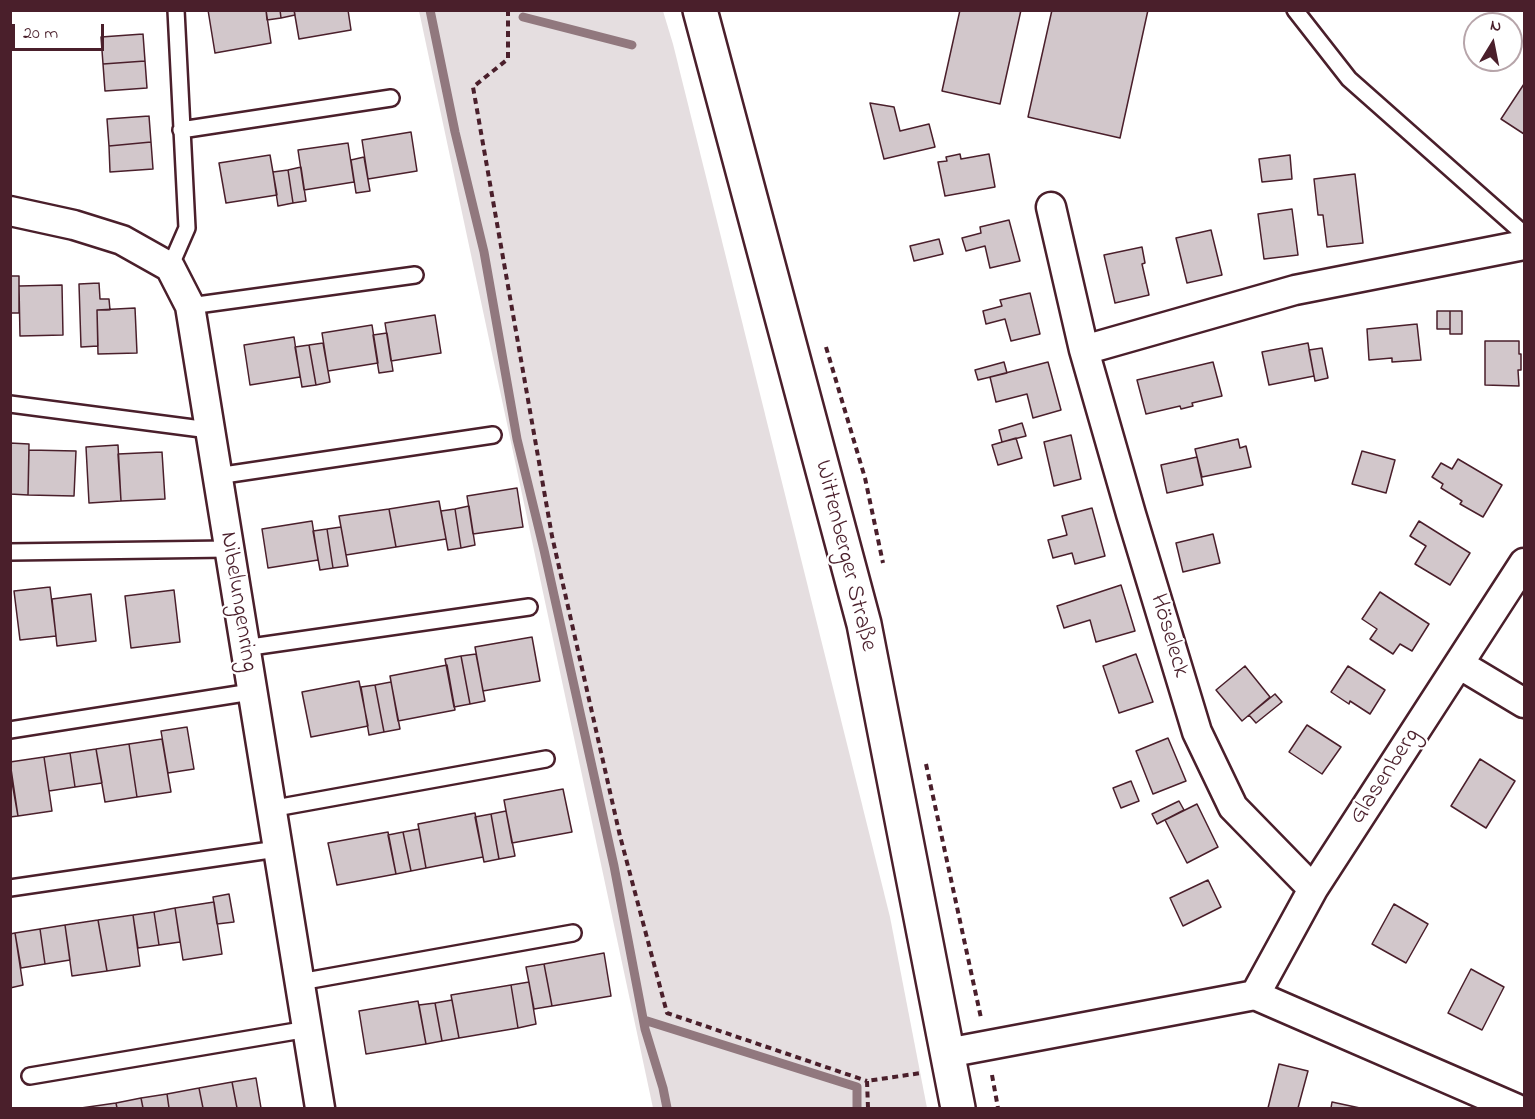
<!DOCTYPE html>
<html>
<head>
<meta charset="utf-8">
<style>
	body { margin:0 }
	#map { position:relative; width:1535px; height:1119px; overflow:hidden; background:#fff; font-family:"Indie Flower",sans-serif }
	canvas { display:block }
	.frame { position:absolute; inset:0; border:12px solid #4a1f2b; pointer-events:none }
	.north { position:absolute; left:1463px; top:12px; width:60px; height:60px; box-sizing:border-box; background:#fff; border:2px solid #b7a5aa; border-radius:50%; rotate:10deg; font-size:16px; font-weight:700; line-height:24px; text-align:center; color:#4a1f2b }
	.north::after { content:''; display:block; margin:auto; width:21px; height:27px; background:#4a1f2b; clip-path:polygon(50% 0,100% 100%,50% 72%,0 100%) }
	.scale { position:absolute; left:12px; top:24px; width:92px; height:27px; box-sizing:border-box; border:3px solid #4a1f2b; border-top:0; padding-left:8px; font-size:18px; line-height:21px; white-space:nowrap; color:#4a1f2b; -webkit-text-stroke:4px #fff; paint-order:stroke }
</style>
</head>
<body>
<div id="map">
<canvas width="1535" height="1119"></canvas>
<div class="frame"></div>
<div class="north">N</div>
<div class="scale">20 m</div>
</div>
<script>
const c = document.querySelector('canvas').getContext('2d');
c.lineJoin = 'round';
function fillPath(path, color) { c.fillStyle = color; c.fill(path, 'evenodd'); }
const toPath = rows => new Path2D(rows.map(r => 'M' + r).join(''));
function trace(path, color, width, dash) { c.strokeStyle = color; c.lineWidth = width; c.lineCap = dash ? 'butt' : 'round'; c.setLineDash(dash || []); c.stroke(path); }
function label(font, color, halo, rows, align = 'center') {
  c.font = font + ' "Indie Flower",sans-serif'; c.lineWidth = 4.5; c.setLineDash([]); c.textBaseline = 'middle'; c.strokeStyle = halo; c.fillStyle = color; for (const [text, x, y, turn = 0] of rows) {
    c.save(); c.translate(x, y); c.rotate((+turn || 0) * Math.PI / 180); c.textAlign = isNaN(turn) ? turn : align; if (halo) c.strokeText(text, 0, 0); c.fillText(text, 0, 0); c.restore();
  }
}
fillPath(toPath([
	[419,11,663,11,673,44,890,917,927,1108,653,1108]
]), '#e5dee0');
trace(toPath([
	[430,10,455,132,484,252,517,439,544,550,614,866,645,1029,663,1088,667,1108],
	[523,17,632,45],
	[644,1020,857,1087,857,1108]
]), '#91787e', 9);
const building = toPath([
	[208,10,266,10,271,43,215,53,208,10],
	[266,10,280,10,281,18,267,20,266,10],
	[280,10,294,10,295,15,281,18,280,10],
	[294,10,348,10,351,30,299,39,294,10],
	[960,10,1021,10,1000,104,942,91,960,10],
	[1052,10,1148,10,1120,138,1028,117,1052,10],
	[143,34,145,61,103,64,101,37,143,34],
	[145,61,147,88,105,91,103,64,145,61],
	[1524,84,1524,134,1501,119,1524,84],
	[870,103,894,107,900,131,929,124,935,147,884,159,870,103],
	[149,116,151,142,109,146,107,119,149,116],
	[411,132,417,171,368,179,362,140,411,132],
	[151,142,153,169,110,172,109,146,151,142],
	[348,143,354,182,304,190,298,150,348,143],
	[960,154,961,159,989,154,995,187,945,196,938,162,947,161,946,157,960,154],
	[270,155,277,195,226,203,219,163,270,155],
	[1290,155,1292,179,1262,182,1259,159,1290,155],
	[364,157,370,191,356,193,351,160,364,157],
	[301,167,306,201,293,203,288,170,301,167],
	[288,170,293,203,278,206,273,172,288,170],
	[1355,174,1363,243,1327,247,1323,215,1318,215,1314,179,1355,174],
	[1292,209,1298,255,1264,259,1258,214,1292,209],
	[1009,220,1020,261,990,268,985,246,966,251,962,238,981,233,980,227,1009,220],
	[1211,230,1222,275,1187,283,1176,238,1211,230],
	[939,239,943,254,914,261,910,246,939,239],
	[1142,247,1145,263,1142,264,1149,295,1115,303,1104,255,1142,247],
	[10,276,19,276,19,313,10,313,10,276],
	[99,283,100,299,109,299,110,310,97,310,98,346,81,347,79,284,99,283],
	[62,285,63,335,20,336,19,286,62,285],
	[1030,293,1040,334,1011,341,1005,319,986,324,983,311,1002,306,1000,300,1030,293],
	[135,308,137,353,98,354,97,310,135,308],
	[1437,311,1450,311,1450,329,1437,329,1437,311],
	[1450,311,1462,311,1462,334,1450,334,1450,311],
	[435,315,441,353,391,361,385,323,435,315],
	[1417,324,1421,360,1392,362,1392,358,1369,360,1367,329,1417,324],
	[372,325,378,363,328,371,322,333,372,325],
	[387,333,393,371,379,373,373,335,387,333],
	[294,337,300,377,250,385,244,345,294,337],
	[1485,341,1519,341,1519,354,1521,354,1521,370,1518,370,1519,386,1485,385,1485,341],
	[323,343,330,382,316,385,309,345,323,343],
	[1308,343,1314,376,1269,385,1262,352,1308,343],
	[309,345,316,385,302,387,295,347,309,345],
	[1322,348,1328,378,1315,381,1309,350,1322,348],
	[1004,362,1007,373,978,380,975,370,1004,362],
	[1048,362,1061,410,1033,418,1027,394,996,402,990,377,1048,362],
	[1213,362,1222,396,1192,403,1193,406,1181,409,1180,406,1146,414,1137,380,1213,362],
	[1022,423,1026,436,1002,442,999,430,1022,423],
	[1071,435,1081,479,1054,486,1044,442,1071,435],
	[1016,438,1022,458,998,465,992,445,1016,438],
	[1238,439,1240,448,1246,446,1251,467,1202,477,1195,449,1238,439],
	[10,443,29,444,28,495,10,494,10,443],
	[118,445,121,501,89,503,86,447,118,445],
	[29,450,76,451,74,496,28,495,29,450],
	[1362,451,1395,460,1386,493,1352,484,1362,451],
	[162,452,165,499,121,501,118,454,162,452],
	[1197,457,1203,485,1167,493,1161,465,1197,457],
	[1458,459,1502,485,1483,517,1460,504,1462,501,1441,488,1443,484,1432,477,1441,463,1452,469,1458,459],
	[517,488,523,527,473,534,467,496,517,488],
	[439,501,446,539,396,547,389,509,439,501],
	[469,506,475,545,461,548,455,509,469,506],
	[1092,508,1105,556,1075,564,1072,553,1053,558,1048,540,1067,535,1062,516,1092,508],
	[389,509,396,547,346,555,339,516,389,509],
	[455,509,461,548,448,550,441,511,455,509],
	[312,521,318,560,268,568,262,529,312,521],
	[1419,521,1470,553,1450,585,1415,564,1426,546,1410,536,1419,521],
	[341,527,348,566,333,568,327,529,341,527],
	[327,529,333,568,320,570,313,531,327,529],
	[1213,534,1220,563,1183,572,1176,543,1213,534],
	[1121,585,1135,631,1096,642,1090,620,1064,628,1057,606,1121,585],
	[50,587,56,636,20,640,14,591,50,587],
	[174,590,180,642,131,648,125,596,174,590],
	[1380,592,1429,624,1412,651,1400,644,1393,654,1370,639,1377,629,1362,619,1380,592],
	[91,594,96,641,57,646,52,599,91,594],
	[532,637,540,681,483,691,475,647,532,637],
	[476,654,485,701,470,704,461,656,476,654],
	[1136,654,1153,702,1119,713,1103,666,1136,654],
	[461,656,470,704,454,707,445,659,461,656],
	[447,665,455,710,398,721,390,676,447,665],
	[1245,666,1270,697,1242,721,1216,690,1245,666],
	[1348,666,1385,690,1370,714,1350,701,1349,704,1331,692,1348,666],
	[359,681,368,726,311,737,302,692,359,681],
	[391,682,400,729,384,732,375,685,391,682],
	[375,685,384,732,369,735,361,687,375,685],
	[1275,694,1282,702,1256,723,1249,715,1275,694],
	[1307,725,1341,747,1322,774,1289,752,1307,725],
	[187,727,194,769,168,773,161,731,187,727],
	[1168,738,1186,781,1153,794,1136,751,1168,738],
	[162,739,171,792,137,797,129,744,162,739],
	[129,744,137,797,105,802,96,749,129,744],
	[96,749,102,783,75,787,70,753,96,749],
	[70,753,75,787,49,791,44,757,70,753],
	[44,757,52,811,18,816,10,762,44,757],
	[1480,759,1515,781,1486,828,1451,806,1480,759],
	[10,771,18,816,10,817,10,771],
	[1131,781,1139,801,1121,808,1113,788,1131,781],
	[563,789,572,832,512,843,504,800,563,789],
	[1179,801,1184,810,1157,824,1152,814,1179,801],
	[1197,804,1218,847,1187,863,1165,820,1197,804],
	[506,811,515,856,499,859,491,814,506,811],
	[475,813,483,857,426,868,418,824,475,813],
	[491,814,499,859,484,862,475,817,491,814],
	[419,829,426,868,411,871,403,832,419,829],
	[388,832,396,874,337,885,328,843,388,832],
	[403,832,411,871,396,874,388,835,403,832],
	[1208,880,1221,907,1183,926,1170,898,1208,880],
	[229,894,234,922,217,924,213,897,229,894],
	[214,902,222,954,183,960,175,908,214,902],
	[1394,904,1428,924,1406,963,1372,944,1394,904],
	[175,908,180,942,159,945,154,912,175,908],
	[154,912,159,945,138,948,133,915,154,912],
	[133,915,140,966,107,971,98,920,133,915],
	[98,920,107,971,72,976,65,925,98,920],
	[65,925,70,960,45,964,40,929,65,925],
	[40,929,45,964,21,968,15,933,40,929],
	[15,933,23,985,10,988,10,934,15,933],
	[604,953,611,996,552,1006,544,964,604,953],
	[544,964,552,1006,534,1009,526,967,544,964],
	[1471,969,1504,987,1482,1030,1448,1013,1471,969],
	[529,982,536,1024,518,1028,511,985,529,982],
	[511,985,518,1028,459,1038,451,995,511,985],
	[452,1000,459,1038,442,1041,435,1003,452,1000],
	[418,1001,426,1044,366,1054,359,1011,418,1001],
	[435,1003,442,1041,426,1044,419,1005,435,1003],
	[1279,1064,1308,1071,1298,1108,1268,1108,1279,1064],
	[256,1078,261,1108,237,1108,232,1082,256,1078],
	[232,1082,237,1108,203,1108,199,1088,232,1082],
	[199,1088,203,1108,169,1108,167,1094,199,1088],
	[167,1094,169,1108,143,1108,141,1098,167,1094],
	[141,1098,143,1108,117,1108,116,1103,141,1098],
	[1332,1102,1360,1108,1331,1108,1332,1102],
	[116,1103,117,1108,81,1108,116,1103]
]);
fillPath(building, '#d2c7cb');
trace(building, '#4a1f2b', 1.5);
const lane = toPath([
	[1295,10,1349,79,1524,234],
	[181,130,391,98],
	[170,267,187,228,176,10],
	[190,306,415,275],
	[10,404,209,430],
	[217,476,493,435],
	[10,552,228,549],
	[244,648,529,607],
	[10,730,251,692],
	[270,809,546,759],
	[10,888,277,849],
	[300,982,573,933],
	[30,1076,308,1029]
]);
const street = toPath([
	[1051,207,1084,350,1131,514,1197,732,1233,807,1313,889],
	[10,211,74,225,122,240,170,267,190,306,320,1108],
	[1084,350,1295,290,1524,245],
	[1459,664,1524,703],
	[1255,995,1313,889,1524,563],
	[947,1053,1255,995,1515,1108]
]);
const secondary = toPath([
	[700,10,864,624,958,1108]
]);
trace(lane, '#4a1f2b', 20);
trace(street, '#4a1f2b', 33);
trace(secondary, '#4a1f2b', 38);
trace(toPath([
	[508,10,508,59,473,87,552,536,620,836,667,1013,867,1081],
	[826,347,865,478,883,563],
	[926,764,981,1018],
	[992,1075,998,1108],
	[868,1108,867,1081,921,1073]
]), '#4a1f2b', 4, [6, 4.5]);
trace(lane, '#fff', 15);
trace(street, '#fff', 28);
trace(secondary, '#fff', 33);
label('24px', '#4a1f2b', '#fff', [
	["Wittenberger Straße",844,556,76],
	["Nibelungenring",237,602,81],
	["Höseleck",1168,636,73],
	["Glasenberg",1386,777,-57]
]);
</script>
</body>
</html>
